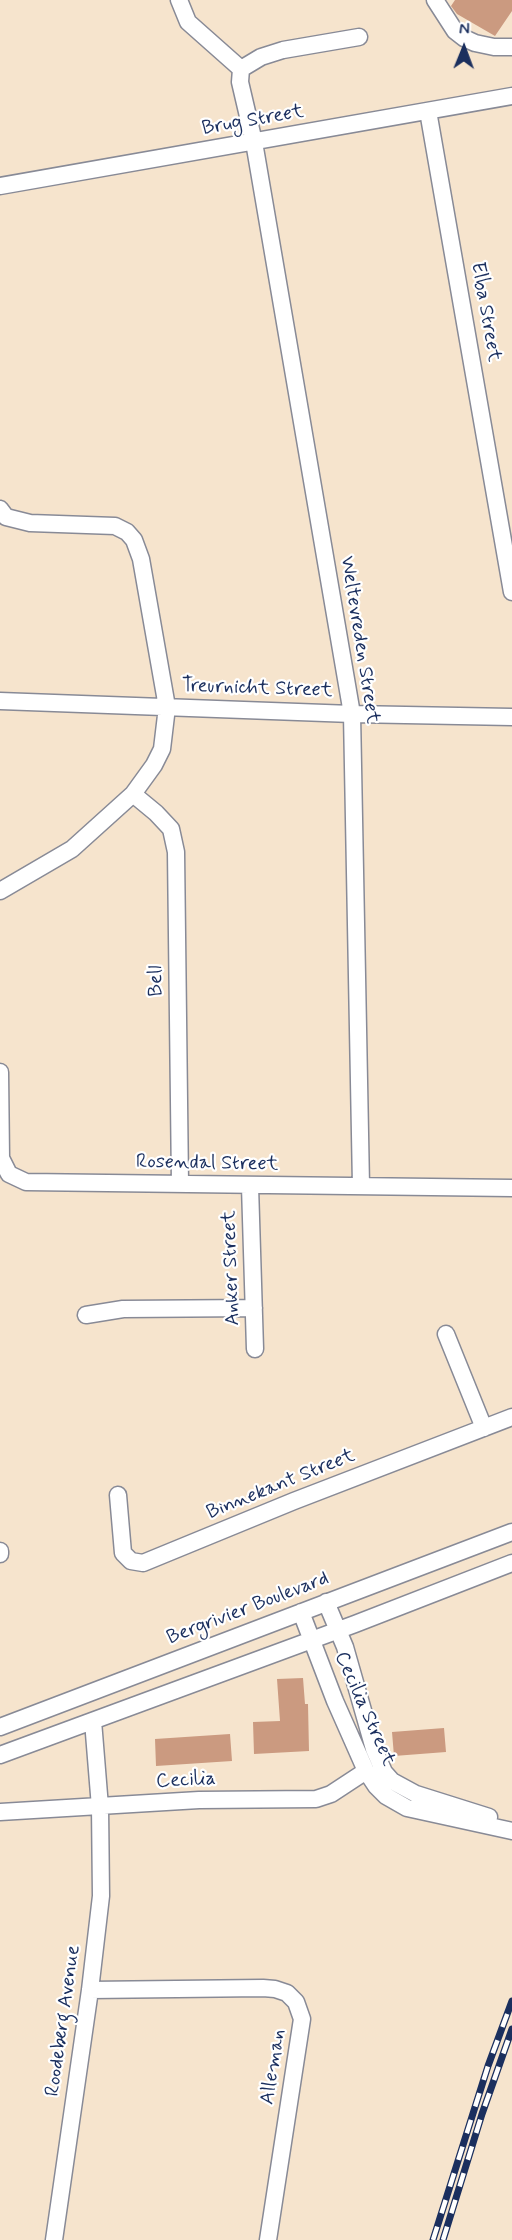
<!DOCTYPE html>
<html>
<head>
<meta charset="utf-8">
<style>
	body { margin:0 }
	#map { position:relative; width:512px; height:2240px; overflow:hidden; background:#f6e4cd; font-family:Mynerve,sans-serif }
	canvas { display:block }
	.north { position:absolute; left:434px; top:18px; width:60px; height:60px; -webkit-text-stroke:4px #fff; paint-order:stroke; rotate:1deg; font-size:16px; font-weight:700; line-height:24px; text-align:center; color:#1b2f5e }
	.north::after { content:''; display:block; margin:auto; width:21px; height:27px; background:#1b2f5e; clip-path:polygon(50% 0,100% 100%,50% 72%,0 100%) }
</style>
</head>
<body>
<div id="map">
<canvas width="512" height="2240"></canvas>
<div class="north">N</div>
</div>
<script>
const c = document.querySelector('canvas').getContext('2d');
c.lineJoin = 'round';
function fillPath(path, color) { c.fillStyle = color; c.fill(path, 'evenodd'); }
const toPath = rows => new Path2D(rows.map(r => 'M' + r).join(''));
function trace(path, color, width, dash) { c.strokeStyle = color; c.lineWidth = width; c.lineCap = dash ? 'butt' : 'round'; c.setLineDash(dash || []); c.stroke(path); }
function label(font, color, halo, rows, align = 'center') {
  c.font = font + ' Mynerve,sans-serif'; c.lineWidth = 4.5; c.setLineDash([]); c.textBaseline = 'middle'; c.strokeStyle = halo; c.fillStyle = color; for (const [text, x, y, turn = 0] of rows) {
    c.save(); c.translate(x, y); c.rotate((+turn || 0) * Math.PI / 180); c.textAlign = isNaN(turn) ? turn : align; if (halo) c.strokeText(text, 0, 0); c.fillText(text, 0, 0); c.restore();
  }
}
fillPath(toPath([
	[455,0,512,0,512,11,495,36,457,14,451,6],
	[303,1678,305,1704,308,1704,309,1751,254,1754,253,1722,280,1721,277,1679],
	[444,1728,446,1752,394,1756,392,1732],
	[230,1734,232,1761,156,1766,155,1739]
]), '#cb9a80');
const minor = toPath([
	[179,0,188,22,241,69],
	[435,0,455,31,464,38,475,43,494,47,512,47],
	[241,69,240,82,254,142,352,714,361,1186],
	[241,69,261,57,283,50,359,37],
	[428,111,512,592],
	[0,186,512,96],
	[0,509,6,517,30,523,115,526,127,532,134,540,141,559,167,707,162,749,154,765,133,794,72,849,0,891],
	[0,701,352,714,512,717],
	[133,794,156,813,171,829,176,852,180,1184],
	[0,1072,1,1158,9,1174,26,1182,512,1188],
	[250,1186,255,1349],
	[86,1315,123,1309,254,1308],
	[446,1334,484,1428],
	[118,1495,123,1553,131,1561,143,1563,294,1501,512,1417],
	[0,1551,0,1554],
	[326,1602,345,1647,374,1749,384,1772,392,1781,416,1794,489,1817],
	[301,1612,335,1701,366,1771,376,1786,386,1796,407,1808,512,1831],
	[0,1727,512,1532],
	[0,1755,355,1624,512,1563],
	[0,1812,199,1800,316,1799,331,1794,366,1771],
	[90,1990,263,1988,275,1989,287,1993,296,2002,302,2019,268,2240],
	[54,2240,90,1990,101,1896,100,1807,93,1721]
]);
trace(minor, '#888a96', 19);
trace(minor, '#fff', 16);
const rail = toPath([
	[433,2240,488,2066,512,2001],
	[443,2240,482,2114,512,2029]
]);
trace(rail, '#1b2f5e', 7);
trace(rail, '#fff', 4.5, [14]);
label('20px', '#1b2f5e', '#fff', [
	["Brug Street",253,121,-10],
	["Elba Street",485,312,80],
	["Weltevreden Street",359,640,81],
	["Treurnicht Street",257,689,2],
	["Bell",157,981,-91],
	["Rosendal Street",207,1164,1],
	["Anker Street",232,1268,-92],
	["Binnekant Street",281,1485,-22],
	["Bergrivier Boulevard",248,1609,-21],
	["Cecilia Street",364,1709,66],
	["Cecilia",186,1781,-3],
	["Roodeberg Avenue",64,2021,-82],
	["Alleman",274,2067,-81]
]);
</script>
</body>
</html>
